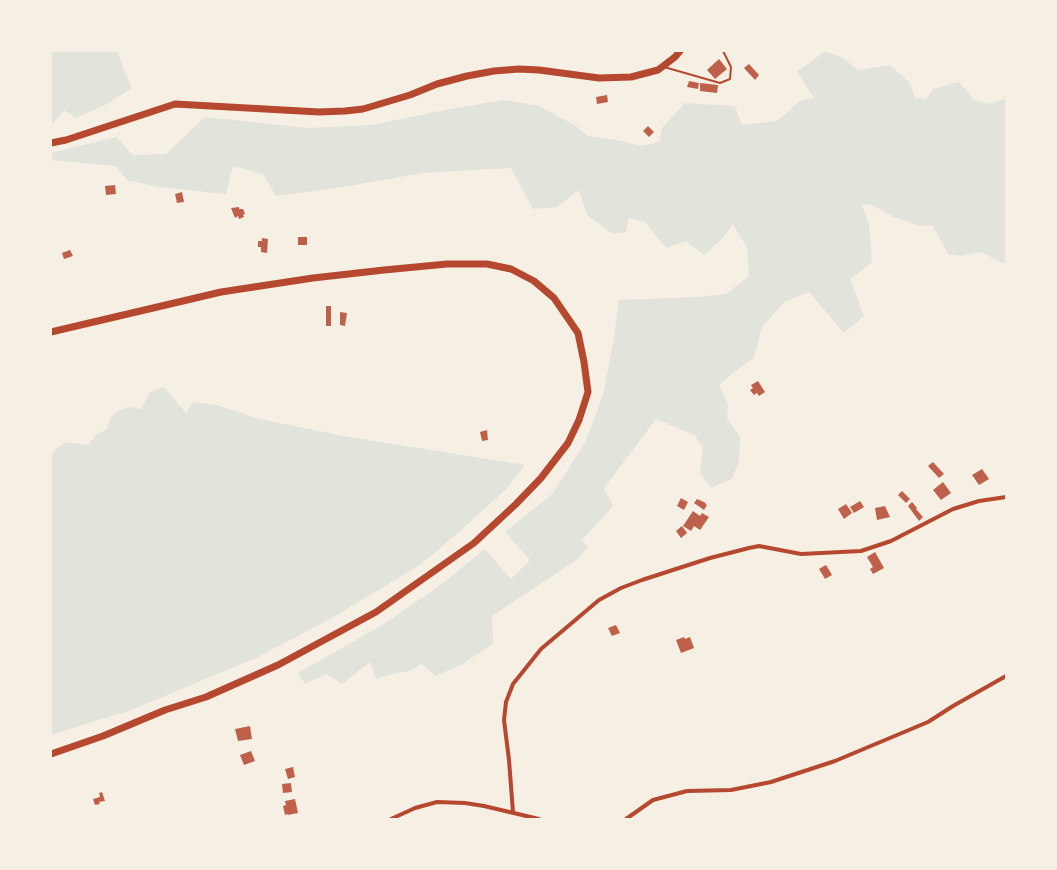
<!DOCTYPE html>
<html>
<head>
<meta charset="utf-8">
<style>
	body { margin:0 }
	#map { position:relative; width:1057px; height:870px; overflow:hidden; background:#f6efe4; font-family:Lora,serif }
	canvas { display:block }
	.frame { position:absolute; inset:0; border:52px solid #f6efe4; pointer-events:none }
</style>
</head>
<body>
<div id="map">
<canvas width="1057" height="870"></canvas>
<div class="frame"></div>
</div>
<script>
const c = document.querySelector('canvas').getContext('2d');
c.lineJoin = 'round';
function fillPath(path, color) { c.fillStyle = color; c.fill(path, 'evenodd'); }
const toPath = rows => new Path2D(rows.map(r => 'M' + r).join(''));
function trace(path, color, width, dash) { c.strokeStyle = color; c.lineWidth = width; c.lineCap = dash ? 'butt' : 'round'; c.setLineDash(dash || []); c.stroke(path); }
fillPath(toPath([
	[51,51,121,51,118,54,132,88,105,105,76,118,64,110,53,124,51,125],
	[825,51,843,58,858,70,890,65,910,83,915,98,926,99,933,89,959,82,974,100,990,104,1004,99,1006,92,1006,261,1003,263,980,252,961,256,948,254,932,225,920,226,894,217,870,204,862,205,869,224,872,262,850,279,864,316,844,333,809,292,784,302,762,327,754,358,735,371,719,385,728,404,727,418,740,437,739,461,732,479,711,488,700,473,703,447,694,435,656,419,604,488,613,506,582,540,588,547,578,559,492,616,493,644,461,665,435,676,422,664,409,671,388,675,376,679,370,662,342,684,326,674,305,684,298,673,382,625,435,589,485,549,511,579,530,560,505,532,552,494,585,443,603,395,613,343,619,300,696,297,726,294,749,276,747,248,733,224,722,239,704,255,686,241,666,248,645,222,629,218,626,232,613,234,587,215,579,190,557,207,533,209,511,168,423,173,343,187,276,196,263,174,233,166,226,194,158,187,127,180,116,166,51,160,51,153,116,137,133,155,166,154,205,117,308,128,372,125,440,111,503,100,539,106,576,126,587,136,616,140,642,146,659,142,662,128,685,103,735,106,742,125,777,121,800,101,814,98,797,72],
	[164,387,186,413,193,402,217,405,260,419,343,436,525,465,507,488,457,534,420,565,332,618,256,658,131,710,51,735,51,458,54,451,65,442,88,445,96,435,107,429,110,419,117,411,128,407,141,409,150,392]
]), '#e2e4dc');
fillPath(toPath([
	[719,59,727,69,715,79,707,70],
	[749,64,759,75,755,80,744,68],
	[689,81,699,83,698,89,687,87],
	[700,83,718,85,717,93,700,91],
	[607,95,608,102,597,104,596,97],
	[648,126,654,132,649,137,643,131],
	[115,185,116,194,106,195,105,186],
	[182,192,184,202,177,203,175,194],
	[239,207,239,209,243,209,245,214,243,215,244,217,239,219,238,216,235,218,231,208],
	[298,237,307,237,307,245,298,245],
	[262,238,268,239,267,253,261,252,261,247,258,247,258,241,262,241],
	[70,250,73,256,64,259,62,253],
	[326,306,331,306,331,326,326,326],
	[340,312,347,313,345,326,340,325],
	[758,381,765,392,759,396,757,393,754,395,750,390,753,388,751,385],
	[487,430,488,440,482,441,480,432],
	[933,462,944,474,939,478,928,466],
	[982,469,989,479,979,485,972,475],
	[943,482,951,493,941,500,933,490],
	[902,491,910,499,906,503,898,495],
	[681,498,688,502,684,510,677,506],
	[697,499,706,503,705,504,707,505,704,510,694,503],
	[860,501,864,507,854,513,850,507],
	[912,502,917,508,916,509,923,517,919,521,908,506],
	[846,504,852,513,844,519,838,509],
	[885,506,890,517,877,520,875,508],
	[693,511,700,516,702,513,709,517,700,530,694,526,691,531,683,526],
	[682,526,687,533,681,538,676,531],
	[875,552,884,568,873,574,870,569,873,567,867,557],
	[826,565,832,575,825,579,819,569],
	[616,625,620,633,612,636,608,628],
	[684,637,685,639,690,637,694,648,681,653,676,640],
	[250,726,252,739,238,741,235,729],
	[251,751,255,761,244,765,240,755],
	[293,767,295,777,288,779,285,769],
	[291,783,292,792,283,793,282,784],
	[102,792,105,801,99,802,100,804,95,805,93,799,100,797,99,793],
	[295,799,298,813,288,815,288,814,285,815,283,806,286,805,285,801]
]), '#bf614a');
trace(toPath([
	[664,67,720,83,730,79,731,67,723,51]
]), '#b5482f', 2);
trace(toPath([
	[513,812,509,760,504,720,506,702,513,684,541,649,599,600,621,588,642,580,710,558,749,548,759,546,801,554,861,551,891,541,953,509,979,501,1006,497],
	[391,819,415,808,437,802,465,803,484,806,539,819],
	[626,819,653,800,687,791,731,790,771,782,835,761,928,722,953,706,1006,676]
]), '#b5482f', 4);
trace(toPath([
	[51,143,66,140,175,104,319,112,345,111,363,109,410,95,437,84,467,76,494,71,519,69,539,70,599,78,631,77,658,70,675,57,680,51],
	[51,332,221,292,313,278,384,270,447,264,487,264,511,269,534,281,554,298,578,333,584,362,588,392,579,420,568,443,541,478,516,504,474,543,376,612,278,665,206,697,165,710,103,736,51,754]
]), '#b5482f', 7);
</script>
</body>
</html>
